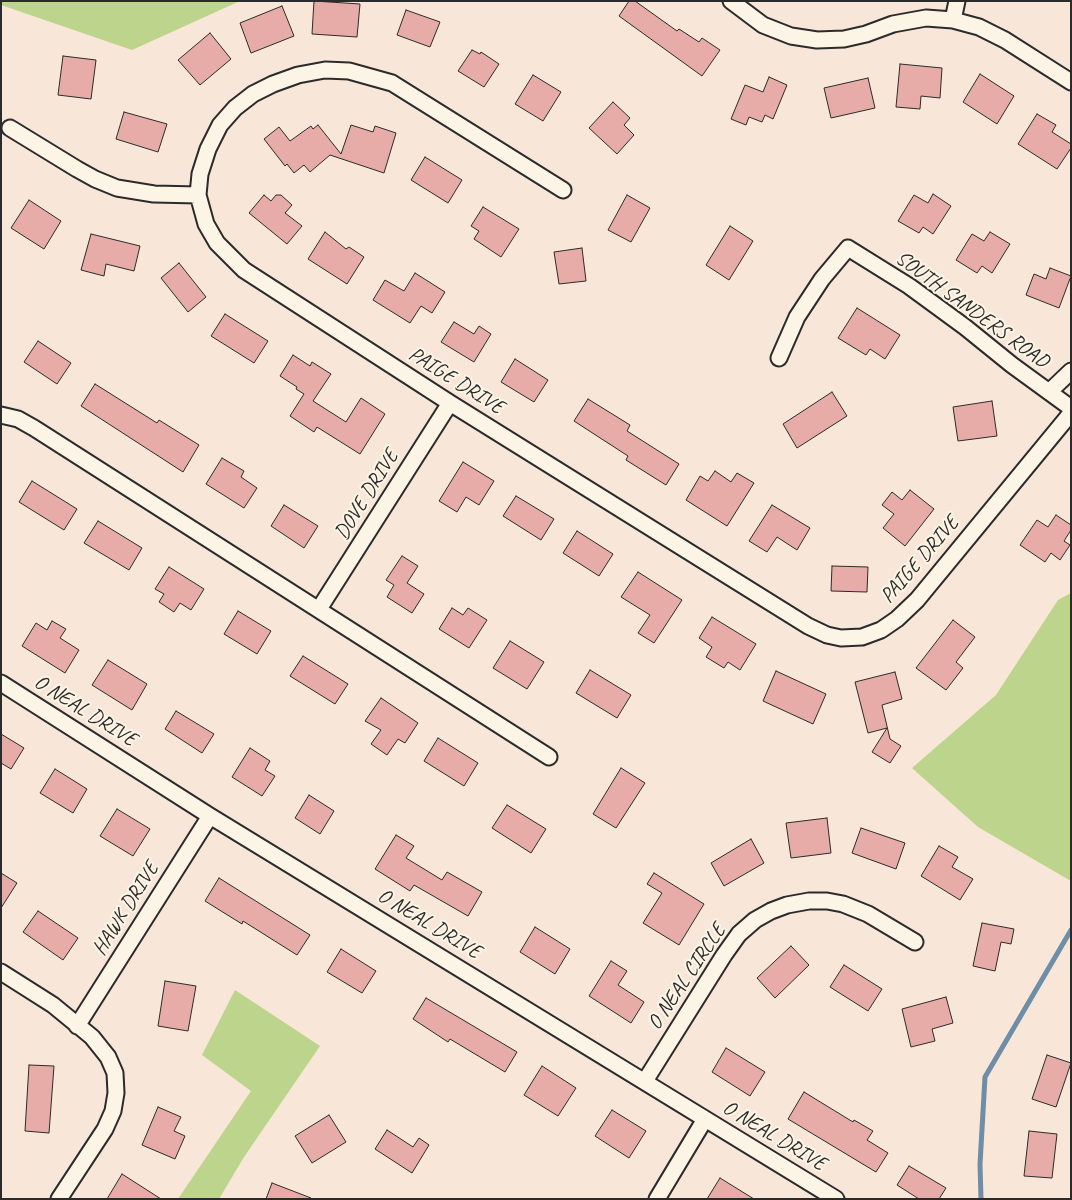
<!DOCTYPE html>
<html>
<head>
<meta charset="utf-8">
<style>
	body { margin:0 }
	#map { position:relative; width:1072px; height:1200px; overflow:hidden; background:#f8e6d9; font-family:Caveat,sans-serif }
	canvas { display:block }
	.frame { position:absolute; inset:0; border:2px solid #2b2b2b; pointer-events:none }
</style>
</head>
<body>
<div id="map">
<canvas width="1072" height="1200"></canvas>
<div class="frame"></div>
</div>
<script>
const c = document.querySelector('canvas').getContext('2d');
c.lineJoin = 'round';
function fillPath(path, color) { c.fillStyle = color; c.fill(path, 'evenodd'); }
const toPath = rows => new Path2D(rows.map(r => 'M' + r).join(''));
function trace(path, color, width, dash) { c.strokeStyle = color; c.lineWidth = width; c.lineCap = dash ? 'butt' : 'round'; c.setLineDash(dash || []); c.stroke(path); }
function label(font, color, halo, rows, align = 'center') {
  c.font = font + ' Caveat,sans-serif'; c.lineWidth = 4; c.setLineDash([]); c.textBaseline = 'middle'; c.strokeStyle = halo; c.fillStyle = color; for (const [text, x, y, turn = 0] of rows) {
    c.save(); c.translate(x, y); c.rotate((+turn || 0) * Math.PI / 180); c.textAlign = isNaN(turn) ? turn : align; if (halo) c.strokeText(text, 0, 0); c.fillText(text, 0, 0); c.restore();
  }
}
fillPath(toPath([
	[1,1,240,1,132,50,1,5],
	[1071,593,1071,881,978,827,912,768,996,695,1058,600],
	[235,990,320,1046,244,1157,219,1199,178,1199,251,1091,202,1055]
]), '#bcd48b');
trace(toPath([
	[981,1199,980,1164,985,1077,1071,930]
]), '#6e8da6', 5);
const building = toPath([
	[314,1,360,4,357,37,312,34,314,1],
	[629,1,635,1,677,31,679,29,699,42,702,38,720,50,702,76,619,16,629,1],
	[282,6,294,36,251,53,240,23,282,6],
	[406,10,440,22,430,47,397,35,406,10],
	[210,33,231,59,200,85,178,60,210,33],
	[472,50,480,54,481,52,499,64,484,87,458,71,472,50],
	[63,56,96,60,91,99,58,95,63,56],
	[900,64,942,68,940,98,921,96,920,109,896,107,900,64],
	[980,74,1014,96,997,124,963,102,980,74],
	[533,75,561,92,543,121,515,104,533,75],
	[769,77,787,85,773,119,765,115,762,122,749,117,746,125,731,119,745,85,763,92,769,77],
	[868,78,875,108,831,118,824,88,868,78],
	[613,102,630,118,624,125,634,135,617,154,589,128,613,102],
	[124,112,167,124,158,152,116,139,124,112],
	[1037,114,1056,125,1052,132,1071,144,1071,148,1057,169,1018,144,1037,114],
	[318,125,341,154,351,125,373,132,375,126,396,133,384,173,330,155,310,172,304,165,294,173,287,164,285,166,264,139,279,127,290,141,311,126,313,129,318,125],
	[425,157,462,180,448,203,411,180,425,157],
	[933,194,951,206,933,234,923,227,919,233,898,221,914,195,928,203,933,194],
	[264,195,271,201,276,195,281,195,292,205,285,213,302,226,287,244,249,213,264,195],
	[627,195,650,208,631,242,608,230,627,195],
	[29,200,61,221,44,249,11,228,29,200],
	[483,207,519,229,501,257,474,239,479,231,471,226,483,207],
	[730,226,753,241,729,280,706,265,730,226],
	[325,232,346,249,349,247,364,257,347,284,308,259,325,232],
	[990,232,1010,244,992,273,982,266,977,273,956,260,972,234,984,241,990,232],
	[91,234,140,246,134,271,106,264,104,276,81,270,91,234],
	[582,248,586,281,559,284,554,252,582,248],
	[179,263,206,297,188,312,161,278,179,263],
	[1050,268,1071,276,1059,308,1026,295,1034,274,1046,279,1050,268],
	[415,273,445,292,432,313,421,306,410,323,373,300,385,280,404,291,415,273],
	[857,308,900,335,885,359,870,349,866,355,838,338,857,308],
	[225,314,268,341,254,363,211,336,225,314],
	[454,322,474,334,479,326,491,334,474,362,441,342,454,322],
	[38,341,71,363,57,384,24,362,38,341],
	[293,355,310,366,312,362,331,374,313,401,346,422,361,398,385,414,360,454,317,427,314,432,290,416,304,394,296,389,297,387,280,376,293,355],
	[515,359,548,380,534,402,501,382,515,359],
	[95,384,157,423,159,420,199,445,183,472,81,406,95,384],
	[832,392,847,416,797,448,783,424,832,392],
	[588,399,630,425,627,431,679,464,666,485,626,460,628,456,574,421,588,399],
	[992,401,997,436,958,441,953,407,992,401],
	[222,458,244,471,241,477,257,488,244,508,206,484,222,458],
	[463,462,494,481,479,505,466,497,457,512,439,501,463,462],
	[715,471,731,482,737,473,754,483,727,526,686,500,700,476,708,481,715,471],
	[32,481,77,509,64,530,19,502,32,481],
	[910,490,934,509,905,546,883,528,894,514,882,505,892,492,902,500,910,490],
	[516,496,554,519,541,540,503,516,516,496],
	[284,505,318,526,304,548,271,526,284,505],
	[772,505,810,528,797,550,777,537,767,552,749,541,772,505],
	[1056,515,1071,525,1071,530,1064,541,1070,545,1060,560,1051,553,1045,562,1020,545,1037,520,1048,527,1056,515],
	[98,521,142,548,129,570,84,543,98,521],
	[577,531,613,554,599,576,563,553,577,531],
	[402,556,418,566,407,583,424,594,412,613,387,597,394,585,386,580,402,556],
	[832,566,868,567,867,592,831,591,832,566],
	[169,567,204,589,191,610,180,603,174,612,159,602,164,594,155,589,169,567],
	[638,572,682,600,654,643,638,633,650,615,621,597,638,572],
	[452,608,463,615,468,608,487,620,469,648,439,629,452,608],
	[238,611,271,631,257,654,224,634,238,611],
	[712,617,756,644,740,670,728,662,724,668,706,657,712,647,699,638,712,617],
	[953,620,975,637,956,662,963,668,946,690,916,668,953,620],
	[52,621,66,629,60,638,79,650,65,673,22,646,36,623,47,630,52,621],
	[510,641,544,662,527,689,493,668,510,641],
	[303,656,348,684,335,704,290,676,303,656],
	[108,660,147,684,132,710,92,685,108,660],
	[590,670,631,695,617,718,576,693,590,670],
	[776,671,826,694,813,724,763,701,776,671],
	[895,672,902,699,882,705,890,739,901,746,890,763,872,752,887,728,868,733,855,682,895,672],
	[381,698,418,723,405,743,398,739,387,755,371,744,381,730,365,721,381,698],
	[176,711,214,734,202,753,165,729,176,711],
	[1,734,24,748,11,769,1,763,1,734],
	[438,738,478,763,464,786,424,761,438,738],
	[250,748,270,761,265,770,275,776,262,796,232,777,250,748],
	[621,768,645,783,616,828,593,814,621,768],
	[55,769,87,789,73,813,40,793,55,769],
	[309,795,334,811,320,834,295,818,309,795],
	[507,805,546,829,531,853,492,828,507,805],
	[117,809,150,829,133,856,100,836,117,809],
	[827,818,831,853,791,858,786,823,827,818],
	[861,828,905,843,896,869,852,853,861,828],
	[396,835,414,846,406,858,442,880,447,872,482,892,468,916,414,885,410,891,375,869,396,835],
	[751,839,764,863,724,886,711,863,751,839],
	[939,846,958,857,952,867,973,879,960,900,921,876,939,846],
	[1,873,17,883,1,908,1,873],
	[654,873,704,904,679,945,643,923,662,893,647,884,654,873],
	[219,878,310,935,297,955,243,921,242,924,205,901,219,878],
	[38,911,78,938,63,960,23,932,38,911],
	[982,923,1014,929,1011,944,1001,942,995,971,973,966,982,923],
	[535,927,570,949,555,974,520,952,535,927],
	[791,946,809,965,775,998,757,978,791,946],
	[341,949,376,971,362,993,327,972,341,949],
	[611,961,627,971,618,985,644,1002,631,1023,589,996,611,961],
	[844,965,882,989,868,1011,830,987,844,965],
	[165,981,196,986,188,1031,158,1026,165,981],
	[946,997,953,1023,932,1029,935,1041,911,1047,902,1009,946,997],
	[426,998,517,1052,505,1072,450,1039,448,1042,413,1019,426,998],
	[726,1048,765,1072,750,1096,712,1072,726,1048],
	[1047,1055,1071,1063,1056,1107,1032,1099,1047,1055],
	[29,1065,54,1066,49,1133,25,1131,29,1065],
	[542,1066,576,1088,558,1116,524,1095,542,1066],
	[804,1092,853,1122,854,1120,873,1131,867,1140,888,1153,876,1172,788,1119,804,1092],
	[158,1107,181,1117,174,1131,185,1136,175,1159,142,1145,158,1107],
	[612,1110,646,1131,629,1158,595,1136,612,1110],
	[329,1115,346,1142,312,1163,295,1136,329,1115],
	[387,1130,413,1147,419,1138,429,1145,412,1173,375,1149,387,1130],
	[1029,1131,1057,1134,1052,1178,1024,1176,1029,1131],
	[909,1166,946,1188,939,1199,919,1199,897,1185,909,1166],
	[122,1174,161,1199,107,1199,122,1174],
	[720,1178,754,1199,707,1199,720,1178],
	[272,1183,311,1198,311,1199,266,1199,272,1183]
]);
fillPath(building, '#e7aca7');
trace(building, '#2b2b2b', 1);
const minor = toPath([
	[731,1,763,25,791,36,817,40,844,39,866,34,893,24,926,18,953,20,979,27,1005,40,1071,82],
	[953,20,957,1],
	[10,128,77,169,95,179,117,188,154,194,198,195],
	[563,190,392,83,349,71,325,70,298,75,273,84,253,94,235,108,220,125,208,149,200,174,198,195,206,224,217,243,244,270,450,403,808,626,827,635,841,638,862,637,881,630,897,619,917,600,1071,413],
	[779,358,797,317,822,279,848,248,909,286,965,327,1012,365,1071,408],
	[1049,392,1071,371],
	[1,415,18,419,34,428,549,757],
	[319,609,450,403],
	[1,683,210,816,836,1199],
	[1,972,53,1005,92,1037,108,1057,115,1073,116,1093,113,1111,105,1129,59,1199],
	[77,1026,210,816],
	[645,1081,724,955,739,934,755,920,771,911,787,905,809,901,827,901,843,904,868,914,915,942],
	[657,1199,705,1119]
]);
trace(minor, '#2b2b2b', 19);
trace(minor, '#fcf5e5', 15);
label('21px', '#2b2b2b', '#fcf5e5', [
	["SOUTH SANDERS ROAD",972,310,36],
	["PAIGE DRIVE",456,381,32],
	["DOVE DRIVE",367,495,-58],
	["PAIGE DRIVE",920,560,-49],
	["O NEAL DRIVE",85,711,32],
	["HAWK DRIVE",126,909,-58],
	["O NEAL DRIVE",429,924,31],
	["O NEAL CIRCLE",687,977,-56],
	["O NEAL DRIVE",774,1136,31]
]);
</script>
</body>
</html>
